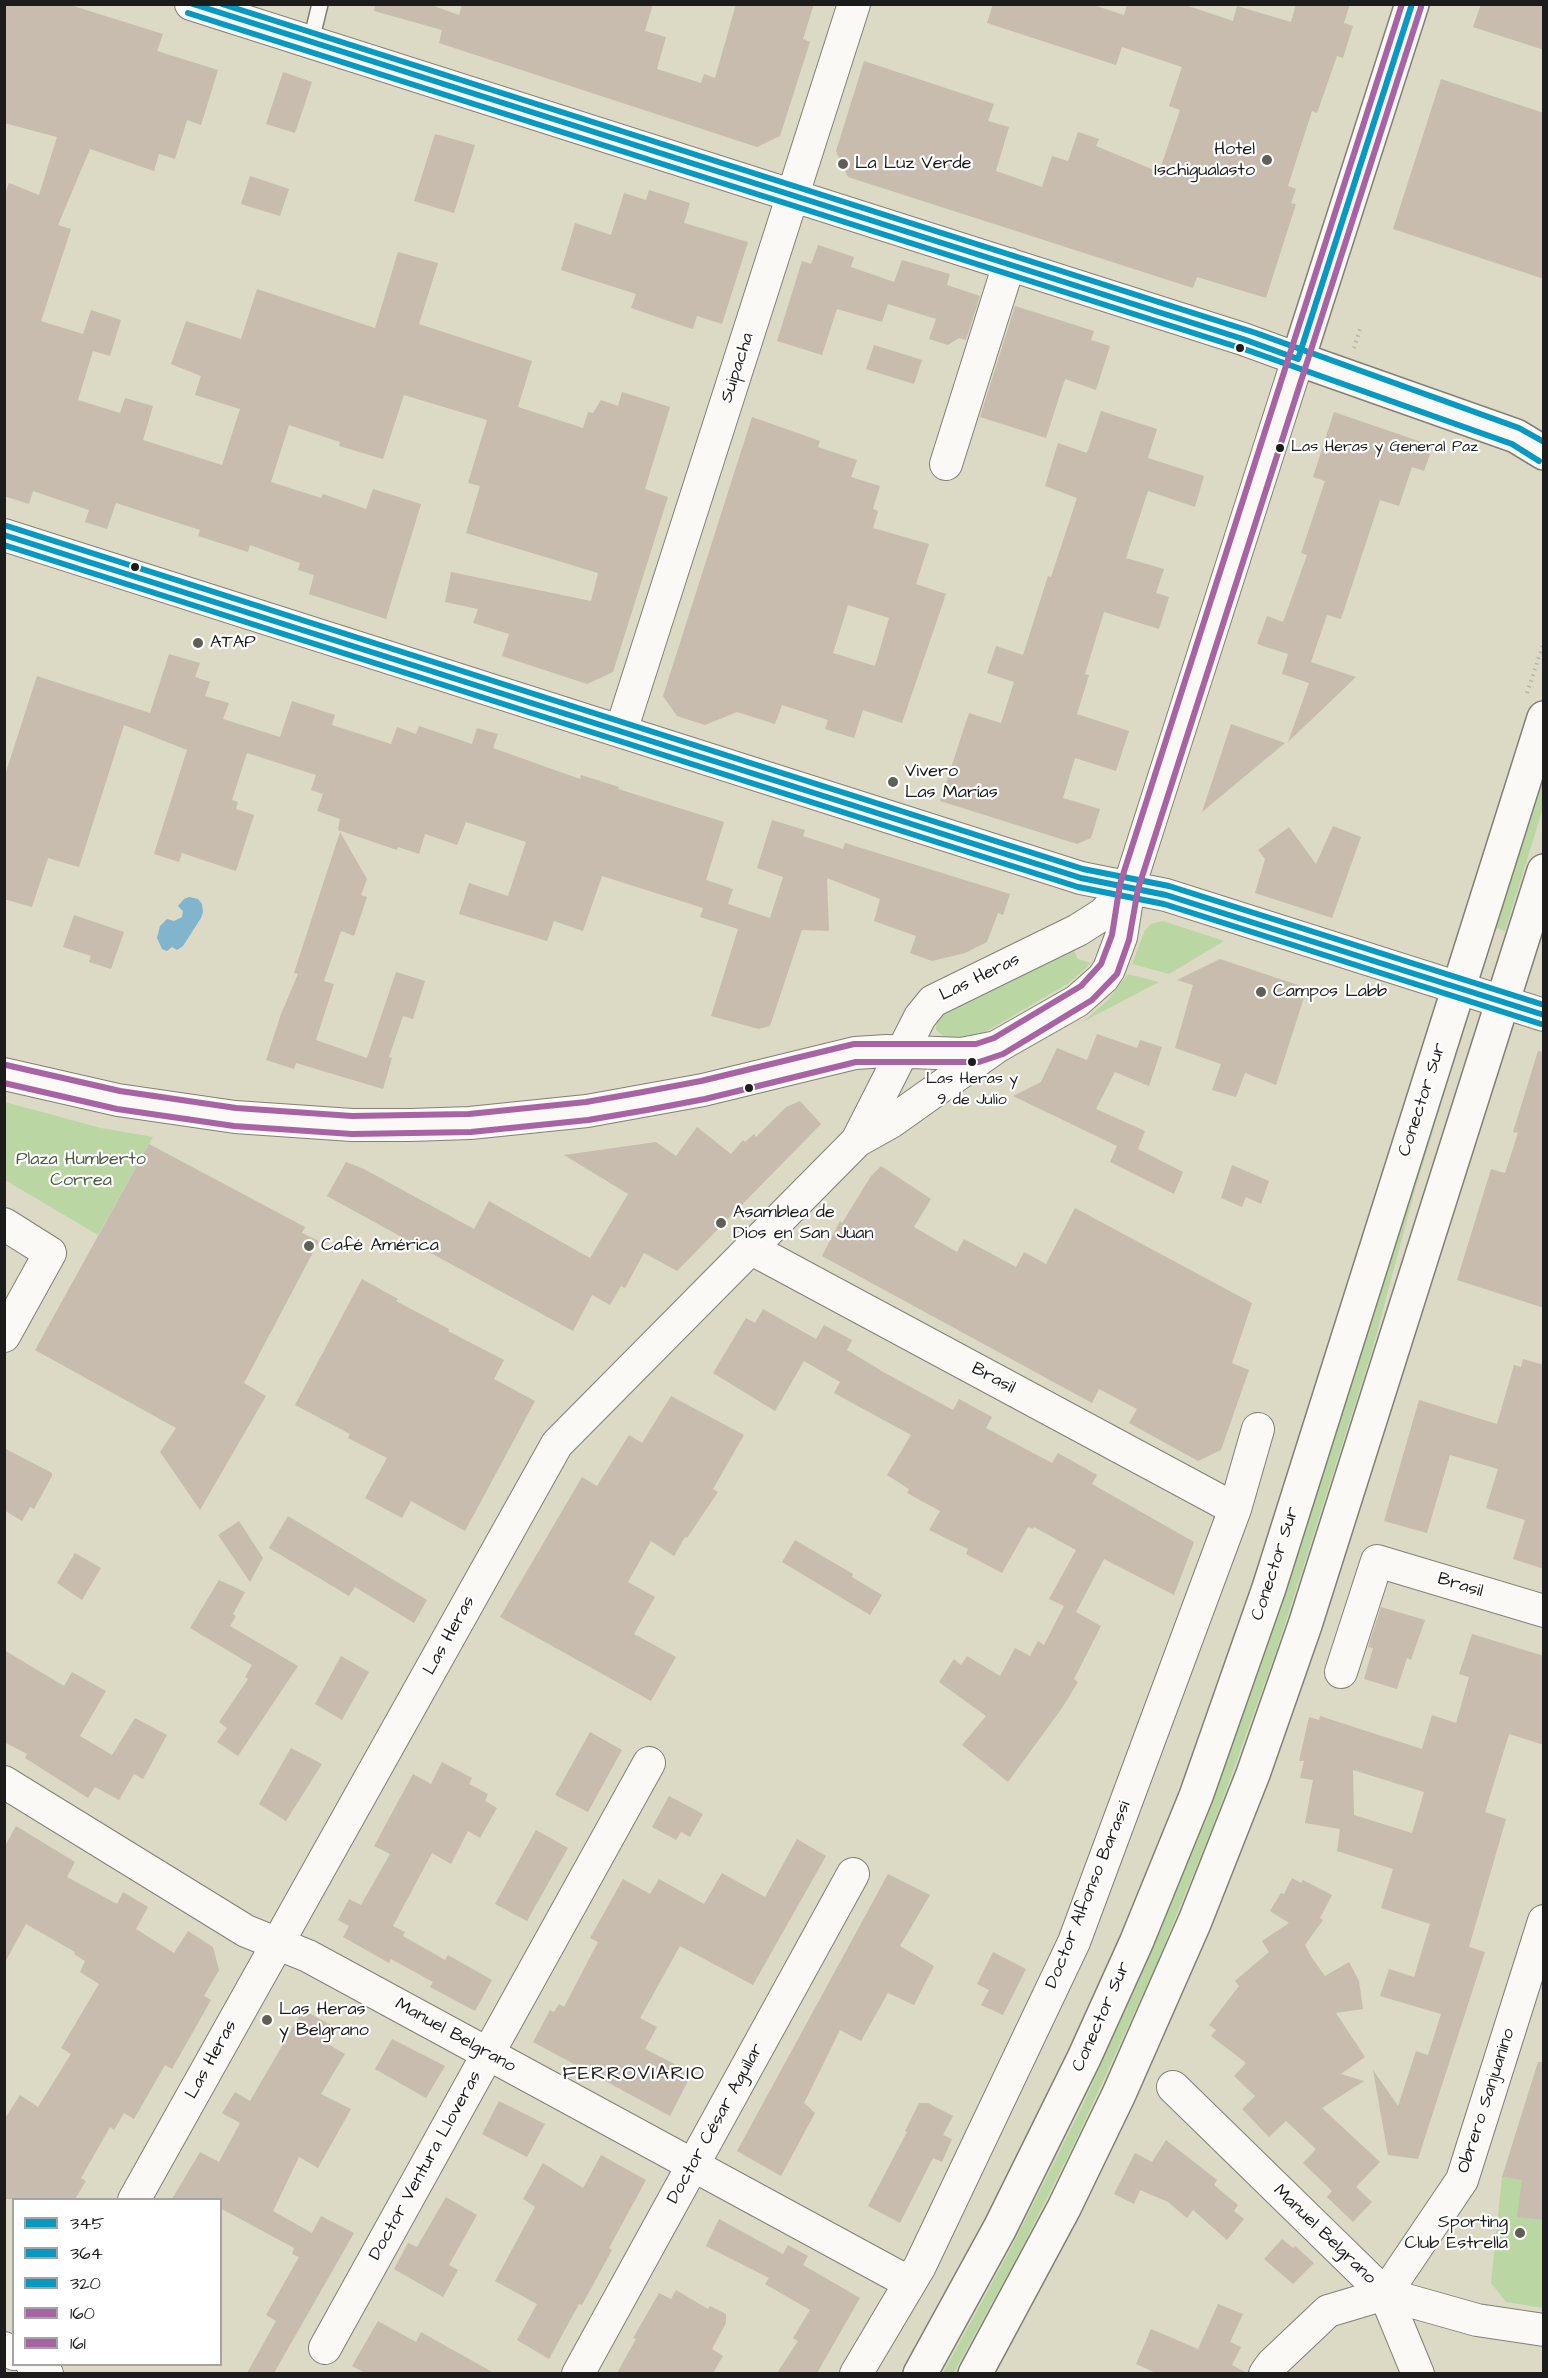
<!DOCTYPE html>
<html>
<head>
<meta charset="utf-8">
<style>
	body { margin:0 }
	#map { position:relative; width:1548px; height:2378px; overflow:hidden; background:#dcd9c5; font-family:"Architects Daughter",sans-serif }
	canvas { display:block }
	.frame { position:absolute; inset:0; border:6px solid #1c1c1c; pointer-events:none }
	.legend { position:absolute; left:12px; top:2198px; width:210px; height:168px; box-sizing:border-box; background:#fff; border:2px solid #a4a4a4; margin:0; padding:8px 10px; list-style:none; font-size:18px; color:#1c1c1c }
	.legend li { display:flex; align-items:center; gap:12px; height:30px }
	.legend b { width:30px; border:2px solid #a4a4a4 }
</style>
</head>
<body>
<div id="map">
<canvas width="1548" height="2378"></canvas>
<div class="frame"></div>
<ul class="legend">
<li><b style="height:8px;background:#0699c1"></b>345</li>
<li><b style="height:8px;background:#0699c1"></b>364</li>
<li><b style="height:8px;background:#0699c1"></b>320</li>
<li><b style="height:8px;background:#a863a4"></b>160</li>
<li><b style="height:8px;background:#a863a4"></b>161</li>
</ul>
</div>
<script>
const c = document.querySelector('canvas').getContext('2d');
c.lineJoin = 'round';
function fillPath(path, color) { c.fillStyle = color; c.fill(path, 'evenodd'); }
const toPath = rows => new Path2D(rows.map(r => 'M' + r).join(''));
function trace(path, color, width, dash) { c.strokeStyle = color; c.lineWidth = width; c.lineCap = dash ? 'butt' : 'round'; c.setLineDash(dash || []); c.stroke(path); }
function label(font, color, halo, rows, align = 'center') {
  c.font = font + ' "Architects Daughter",sans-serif'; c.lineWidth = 4.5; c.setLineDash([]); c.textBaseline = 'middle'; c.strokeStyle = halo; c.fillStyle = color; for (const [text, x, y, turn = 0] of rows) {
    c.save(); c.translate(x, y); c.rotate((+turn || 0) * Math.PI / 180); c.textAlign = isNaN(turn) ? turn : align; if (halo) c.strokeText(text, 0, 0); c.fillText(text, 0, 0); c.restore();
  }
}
fillPath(toPath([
	[1543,780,1543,808,1505,931,1496,928],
	[1163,921,1224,941,1169,974,1132,964,1145,930,1151,924],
	[1072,947,1078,959,1091,963,1069,983,980,1035,967,1039,946,1038,936,1030,936,1022,940,1014],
	[1128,974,1159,982,1073,1027,1085,1020,1108,1000],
	[1455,1058,1415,1190,1372,1351,1277,1649,1213,1826,1153,1972,1074,2144,1017,2257,957,2367,953,2373,943,2373,1010,2250,1081,2109,1146,1965,1206,1820,1280,1612],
	[5,1102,101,1128,153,1137,98,1235,5,1180],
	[1502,2177,1543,2183,1543,2308,1506,2302,1491,2283]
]), '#bad7a3');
fillPath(toPath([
	[189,897,198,899,202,904,203,912,201,918,183,946,177,950,172,947,167,951,162,949,157,938,160,926,167,919,174,921,182,917,183,911,178,906,184,899]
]), '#80b5cd');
fillPath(toPath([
	[4,4,67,4,163,34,157,51,218,70,201,125,187,120,175,159,159,154,154,171,90,149,58,225,71,229,41,321,83,334,91,310,121,320,110,356,93,351,78,400,120,413,125,398,153,406,143,440,222,465,240,409,195,395,201,376,171,364,186,321,241,339,257,289,375,328,398,252,438,263,419,324,532,361,518,407,583,428,588,412,593,413,601,400,618,406,622,392,670,407,645,489,668,497,613,672,587,684,502,656,509,634,473,623,478,609,445,602,451,572,591,601,598,573,466,533,480,486,468,483,487,420,404,395,383,459,339,446,340,442,289,425,271,482,321,498,323,494,366,509,373,489,421,504,386,619,309,594,314,575,298,570,300,563,250,545,248,552,198,536,200,530,116,503,107,529,85,522,89,510,33,491,29,504,4,496,4,197,9,183,39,195,57,137,4,123],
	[375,4,428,4,459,15,462,4,653,4,645,31,666,37,657,69,701,83,704,74,715,78,736,4,814,4,803,39,810,42,780,136,757,147,439,43,442,30,374,11],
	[993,4,1090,4,1124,15,1127,4,1182,4,1233,21,1237,6,1291,22,1296,4,1350,4,1344,23,1353,26,1343,58,1337,56,1317,113,1312,111,1288,186,1296,189,1291,203,1296,204,1266,298,1197,277,1193,288,848,177,836,151,864,61,994,104,988,121,1009,127,996,171,1042,187,1052,156,1068,161,1078,132,1099,139,1096,146,1159,172,1180,110,1169,106,1182,67,1122,47,1116,65,987,23],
	[1481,4,1544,4,1544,50,1473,27],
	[283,72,312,82,295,133,266,124],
	[1441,79,1544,113,1544,279,1393,229],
	[435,134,475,145,454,213,414,201],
	[250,176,289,189,280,216,241,204],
	[649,190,690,203,684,223,748,242,722,324,697,316,693,329,686,327,631,308,636,294,561,270,575,223,611,235,624,193,646,200],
	[818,245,854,257,851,267,894,282,902,260,950,274,947,285,980,296,966,340,959,338,948,345,929,339,936,319,888,304,882,322,837,309,822,355,777,341,802,261,811,264],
	[1015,306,1094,331,1091,340,1110,346,1096,390,1065,379,1046,438,980,417],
	[874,345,922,360,914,384,866,369],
	[1101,411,1157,429,1148,458,1204,476,1195,507,1148,491,1126,558,1164,569,1156,593,1169,597,1159,629,1104,612,1085,674,1089,675,1077,714,1129,731,1116,771,1075,758,1063,798,1100,809,1091,838,1077,844,940,801,969,713,1001,723,1014,682,987,673,996,646,1023,655,1048,576,1051,577,1077,498,1045,486,1058,443,1087,453],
	[1334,412,1433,446,1424,471,1412,467,1399,506,1380,500,1341,619,1327,615,1311,662,1356,677,1288,742,1309,683,1282,674,1288,654,1257,644,1267,616,1283,622,1307,555,1301,553,1325,481,1313,477],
	[752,417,820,441,818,447,857,460,851,477,880,486,873,509,878,511,873,528,929,544,916,584,946,594,902,723,863,710,854,738,825,729,828,720,782,705,775,724,737,712,705,725,677,716,663,696],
	[848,605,889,618,875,666,833,653],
	[169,654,200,663,195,677,210,682,205,696,229,703,223,719,280,737,292,701,335,715,332,725,391,744,397,727,416,734,419,726,472,744,477,728,498,734,493,748,580,779,581,775,619,787,618,789,724,822,706,880,733,889,728,904,770,918,783,877,757,868,772,820,805,830,803,836,843,849,845,843,1010,894,1003,915,998,913,987,942,965,953,932,961,910,953,916,936,874,921,880,899,827,878,829,931,802,930,770,1026,759,1029,711,1016,738,929,700,917,703,908,602,876,583,931,554,921,547,941,459,914,469,883,508,896,526,842,466,822,457,845,425,834,419,854,398,847,397,850,338,830,340,819,317,811,323,794,311,790,316,775,247,753,232,800,238,802,236,809,254,815,236,871,182,853,179,862,154,854,187,750,124,725,79,867,48,858,32,907,4,899,4,778,37,676,150,713],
	[1231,724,1285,743,1202,812],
	[1333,826,1361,837,1332,918,1255,893,1265,859,1258,850,1289,827,1316,864],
	[340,832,367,879,361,895,367,897,354,936,341,931,324,981,334,984,316,1040,367,1058,396,972,425,981,413,1019,403,1016,389,1057,392,1058,383,1089,296,1063,294,1069,266,1060,281,1014,298,974,294,973],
	[74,915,124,932,111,969,89,962,91,956,63,947],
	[1220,959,1307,988,1276,1085,1245,1073,1236,1097,1212,1090,1221,1064,1175,1048,1193,985,1177,980],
	[1097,1034,1137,1048,1140,1040,1162,1047,1149,1086,1115,1072,1096,1109,1145,1131,1138,1149,1183,1172,1174,1194,1110,1162,1117,1146,1013,1096,1041,1082,1057,1048,1087,1060],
	[1538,1051,1544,1052,1544,1308,1457,1280,1491,1169,1505,1173,1518,1133,1513,1132],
	[800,1101,821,1124,677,1271,644,1253,625,1288,621,1286,610,1305,592,1295,573,1331,327,1196,346,1162,364,1169,474,1229,489,1201,590,1258,628,1194,564,1155,656,1142,676,1156,697,1127,731,1154,743,1140,745,1142,754,1134,756,1137,786,1107],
	[149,1144,305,1227,302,1233,319,1241,244,1383,266,1396,200,1510,160,1452,176,1428,35,1350],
	[1232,1165,1269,1181,1261,1204,1246,1197,1242,1207,1221,1198],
	[881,1166,931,1199,914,1227,957,1252,964,1239,1016,1267,1024,1252,1046,1264,1075,1208,1252,1303,1232,1363,1249,1370,1221,1450,1198,1461,1129,1423,1137,1409,1099,1389,1092,1403,822,1256,840,1221,842,1223,871,1176],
	[362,1279,398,1299,396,1301,449,1329,448,1331,504,1360,494,1379,535,1401,465,1531,411,1501,402,1518,365,1498,387,1458,348,1438,350,1434,295,1405],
	[763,1309,816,1339,824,1325,852,1340,847,1350,885,1373,953,1410,959,1399,992,1417,986,1428,1052,1463,1058,1453,1097,1475,1092,1484,1194,1542,1174,1595,1104,1559,1076,1612,1101,1626,1074,1679,1078,1682,1062,1708,1008,1782,962,1745,986,1716,939,1682,954,1659,961,1665,967,1656,1000,1676,1015,1648,1030,1656,1038,1641,1044,1645,1064,1606,1049,1599,1076,1550,1034,1527,1033,1529,1028,1527,1002,1573,966,1554,968,1549,929,1530,940,1511,907,1493,909,1489,887,1475,911,1435,834,1393,840,1382,804,1361,775,1411,713,1373,746,1318,755,1323],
	[1523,1359,1544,1365,1544,1569,1513,1559,1525,1520,1486,1508,1498,1469,1450,1455,1427,1533,1384,1521,1419,1400,1497,1424,1514,1365,1521,1367],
	[671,1396,744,1435,713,1489,718,1492,687,1538,685,1537,674,1556,651,1541,628,1582,655,1597,634,1634,676,1657,651,1701,500,1617,582,1477,597,1486,629,1435,642,1443],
	[4,1448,52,1473,52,1476,34,1509,30,1507,22,1521,4,1510],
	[288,1516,427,1600,414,1623,355,1587,349,1596,269,1548],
	[239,1521,263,1558,250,1582,218,1535],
	[795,1540,853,1574,852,1577,882,1595,870,1615,782,1562],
	[75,1553,101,1568,82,1600,57,1583],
	[219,1580,245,1592,233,1614,236,1616,230,1626,298,1666,238,1756,217,1742,227,1728,219,1722,248,1679,245,1677,252,1665,190,1628],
	[1381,1607,1425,1620,1411,1660,1407,1658,1397,1689,1364,1679,1373,1648,1368,1647],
	[1472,1634,1544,1656,1544,1745,1509,1734,1485,1812,1506,1819,1469,1947,1485,1952,1418,2159,1388,2155,1373,2070,1398,2106,1416,2051,1428,2055,1441,2014,1380,1996,1389,1969,1414,1977,1430,1924,1381,1908,1393,1869,1337,1851,1340,1829,1305,1823,1313,1780,1300,1778,1304,1761,1299,1761,1309,1717,1319,1720,1320,1716,1422,1749,1432,1715,1456,1723,1469,1677,1459,1674],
	[1353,1770,1424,1792,1412,1833,1354,1815],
	[4,1650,64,1686,72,1672,106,1691,80,1736,112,1755,135,1718,167,1735,143,1779,134,1774,119,1800,95,1787,88,1798,25,1758,27,1754,4,1742],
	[341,1656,369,1672,342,1720,315,1704],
	[590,1732,622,1750,588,1812,555,1795],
	[291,1748,322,1764,286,1821,259,1804],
	[442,1762,472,1778,469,1784,488,1794,485,1801,497,1808,480,1838,468,1831,451,1864,432,1853,393,1926,405,1932,403,1936,445,1960,448,1955,492,1980,475,2011,430,1987,433,1982,391,1959,389,1963,343,1937,349,1926,338,1920,349,1899,361,1905,390,1854,374,1846,413,1774,431,1784],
	[669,1796,703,1814,690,1837,681,1832,676,1840,652,1827],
	[16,1826,75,1862,67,1877,117,1904,123,1892,148,1907,136,1929,174,1953,188,1931,213,1947,219,1970,204,1996,211,2000,172,2069,165,2065,134,2119,124,2113,114,2130,110,2127,81,2178,86,2181,75,2199,4,2199,4,2120,20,2095,38,2107,71,2054,61,2048,99,1984,80,1972,85,1961,74,1954,75,1952,26,1924,4,1964,4,1848],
	[536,1830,568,1848,527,1921,495,1904],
	[797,1839,826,1856,753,1985,680,1946,640,2018,657,2027,645,2049,692,2073,670,2116,533,2042,550,2010,554,2012,559,2004,564,2007,598,1942,590,1938,623,1879,650,1894,659,1879,704,1904,722,1873,765,1897],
	[888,1874,930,1895,900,1946,934,1966,914,2005,888,1993,861,2041,840,2030,804,2103,815,2113,781,2176,737,2151],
	[1292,1878,1301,1883,1303,1880,1332,1895,1320,1918,1323,1920,1305,1945,1312,1958,1325,1976,1349,1962,1359,1981,1363,2009,1336,2013,1365,2057,1341,2074,1364,2081,1322,2108,1380,2162,1356,2187,1372,2202,1353,2222,1327,2197,1332,2191,1303,2163,1316,2149,1286,2121,1269,2137,1242,2109,1255,2096,1234,2076,1246,2063,1211,2036,1216,2030,1209,2025,1239,1986,1235,1981,1269,1952,1262,1941,1289,1923,1270,1911,1281,1893,1284,1894],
	[993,1952,1026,1969,1003,2015,981,2005,989,1990,977,1984],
	[303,2010,335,2027,326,2043,345,2054,321,2094,351,2109,318,2168,299,2157,273,2211,312,2233,321,2216,354,2233,274,2373,247,2373,276,2321,266,2315,299,2257,292,2254,294,2248,220,2208,220,2199,172,2199,200,2152,219,2162,240,2123,222,2113,235,2092,250,2101],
	[392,2039,445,2066,426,2098,375,2069],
	[1538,2062,1544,2062,1544,2220,1517,2217,1522,2180,1502,2177],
	[499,2101,545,2124,527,2157,482,2134],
	[919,2103,928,2103,953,2116,943,2135,952,2139,942,2162,933,2158,900,2223,868,2206,907,2132,905,2131],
	[1166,2140,1217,2180,1214,2185,1238,2205,1234,2211,1244,2219,1227,2240,1193,2210,1187,2218,1168,2202,1140,2190,1134,2204,1114,2194,1135,2153,1152,2162],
	[601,2155,646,2180,609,2248,612,2250,582,2305,579,2304,549,2359,517,2340,537,2304,495,2281,535,2207,523,2199,543,2163,583,2188],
	[446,2197,477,2215,449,2265,458,2270,443,2297,394,2269,408,2243,417,2247],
	[719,2219,783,2254,788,2245,808,2256,803,2265,860,2298,817,2373,777,2373,798,2341,793,2338,810,2310,765,2284,769,2278,706,2246],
	[1282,2239,1293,2248,1295,2246,1314,2263,1293,2284,1264,2259],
	[676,2290,708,2309,710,2306,726,2314,726,2323,712,2349,723,2356,713,2373,617,2373,636,2339,633,2338,659,2293,671,2299],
	[1218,2304,1243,2314,1230,2342,1241,2347,1232,2365,1247,2373,1156,2373,1136,2364,1151,2329,1198,2349],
	[378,2321,416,2342,421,2332,494,2373,365,2373,352,2366]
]), '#c7bcae');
const lane = toPath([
	[311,41,320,4]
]);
const street = toPath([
	[946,464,1009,264],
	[4,535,1081,878,1166,895,1544,1015],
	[621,731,854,4],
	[4,1074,118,1100,235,1117,352,1125,411,1125,470,1123,587,1111,703,1090,855,1053,887,1051,962,1054,992,1048],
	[857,1141,920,1017,933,1001,1078,930,1103,914,1129,887],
	[4,1224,50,1253,4,1336],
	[750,1248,1235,1509],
	[1341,1672,1377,1561,1544,1611],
	[4,1782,246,1931,308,1956,910,2283],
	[1173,2087,1385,2294,1477,2320,1544,2330],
	[134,2200,557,1444,857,1141,891,1122,998,1046,1077,1001,1103,978,1109,969,1121,937,1129,887,1298,359,1243,339,191,4],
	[1385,2294,1418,2374],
	[4,2348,14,2354],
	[325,2348,649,1763],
	[32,2364,47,2374],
	[578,2374,853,1874],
	[856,2374,920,2266,1074,1942,1235,1509,1258,1429],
	[1265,2374,1272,2364,1328,2311,1385,2294,1462,2180,1544,1921]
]);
const primary = toPath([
	[1412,4,1298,359,1516,436,1544,453],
	[920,2374,1000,2228,1084,2058,1136,1943,1196,1796,1269,1588,1544,718],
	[975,2374,1064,2208,1119,2094,1195,1921,1253,1774,1305,1625,1544,871]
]);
trace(lane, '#828076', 18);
trace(street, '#828076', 34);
trace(primary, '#828076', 36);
trace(toPath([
	[1354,348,1360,329],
	[1527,693,1544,642]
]), '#b6b5b2', 4, [1.5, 4.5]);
trace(lane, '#faf9f6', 15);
trace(street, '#faf9f6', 32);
trace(primary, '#faf9f6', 33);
trace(toPath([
	[193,4,1243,339,1298,359],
	[1298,359,1412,4],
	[4,535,1081,878,1166,895,1544,1015]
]), '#0699c1', 6);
trace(toPath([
	[188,13,1250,351,1512,444,1539,461],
	[4,545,1078,887,1164,904,1541,1024]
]), '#0699c1', 6);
trace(toPath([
	[222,4,1256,333,1519,428,1544,442],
	[7,526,1083,869,1169,886,1544,1005]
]), '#0699c1', 6);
trace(toPath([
	[4,1083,117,1109,234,1126,352,1134,471,1132,588,1120,647,1110,705,1099,856,1062,979,1062,1003,1054,1092,1000,1117,974,1129,940,1138,889,1421,7]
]), '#a863a4', 6);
trace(toPath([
	[6,1065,120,1091,236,1108,352,1116,469,1114,586,1102,643,1092,701,1081,854,1044,976,1044,994,1038,1081,986,1101,964,1112,935,1120,884,1402,4]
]), '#a863a4', 6);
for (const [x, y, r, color] of [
	[1267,160,6,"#5f5e57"],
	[843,164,6,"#5f5e57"],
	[1240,348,5,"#1c1c1c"],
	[1280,448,5,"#1c1c1c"],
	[135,567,5,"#1c1c1c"],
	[198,643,6,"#5f5e57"],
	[893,782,6,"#5f5e57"],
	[1261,992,6,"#5f5e57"],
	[972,1062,5,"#1c1c1c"],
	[749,1088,5,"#1c1c1c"],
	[721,1223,6,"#5f5e57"],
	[309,1246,6,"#5f5e57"],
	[267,2020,6,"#5f5e57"],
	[1520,2233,6,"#5f5e57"]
]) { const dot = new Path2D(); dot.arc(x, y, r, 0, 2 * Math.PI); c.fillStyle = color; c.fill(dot); trace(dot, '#fff', 2); }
label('16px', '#1c1c1c', '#fff', [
	["Las Heras y General Paz",1291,448],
	["Las Heras y",972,1080,"center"],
	["9 de Julio",972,1101,"center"]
], 'left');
label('18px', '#1c1c1c', '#fff', [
	["Hotel",1255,150,"right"],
	["Ischigualasto",1255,171,"right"],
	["La Luz Verde",855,164],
	["ATAP",210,643],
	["Vivero",905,772],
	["Las Marías",905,793],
	["Campos Labb",1273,992],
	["Asamblea de",733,1213],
	["Dios en San Juan",733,1234],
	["Café América",321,1246],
	["Las Heras",279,2010],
	["y Belgrano",279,2031],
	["Sporting",1508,2223,"right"],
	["Club Estrella",1508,2244,"right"]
], 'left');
label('18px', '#1c1c1c', '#fff', [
	["Suipacha",738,368,-72],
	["Las Heras",980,978,-26],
	["Conector Sur",1423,1100,-72],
	["Brasil",993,1379,28],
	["Conector Sur",1276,1564,-72],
	["Brasil",1460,1586,17],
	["Las Heras",450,1636,-61],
	["Doctor Alfonso Barassi",1089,1895,-68],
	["Conector Sur",1102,2017,-66],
	["Manuel Belgrano",455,2036,29],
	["Las Heras",212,2060,-61],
	["Obrero Sanjuanino",1487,2101,-72],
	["Doctor César Aguilar",716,2124,-61],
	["Doctor Ventura Lloveras",426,2166,-61],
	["Manuel Belgrano",1324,2235,44]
]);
label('18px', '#4a5d41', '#fff', [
	["Plaza Humberto",81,1160],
	["Correa",81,1181]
]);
c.letterSpacing = '1.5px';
label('20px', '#1c1c1c', '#fff', [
	["FERROVIARIO",634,2075]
]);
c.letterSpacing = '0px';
</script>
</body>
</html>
